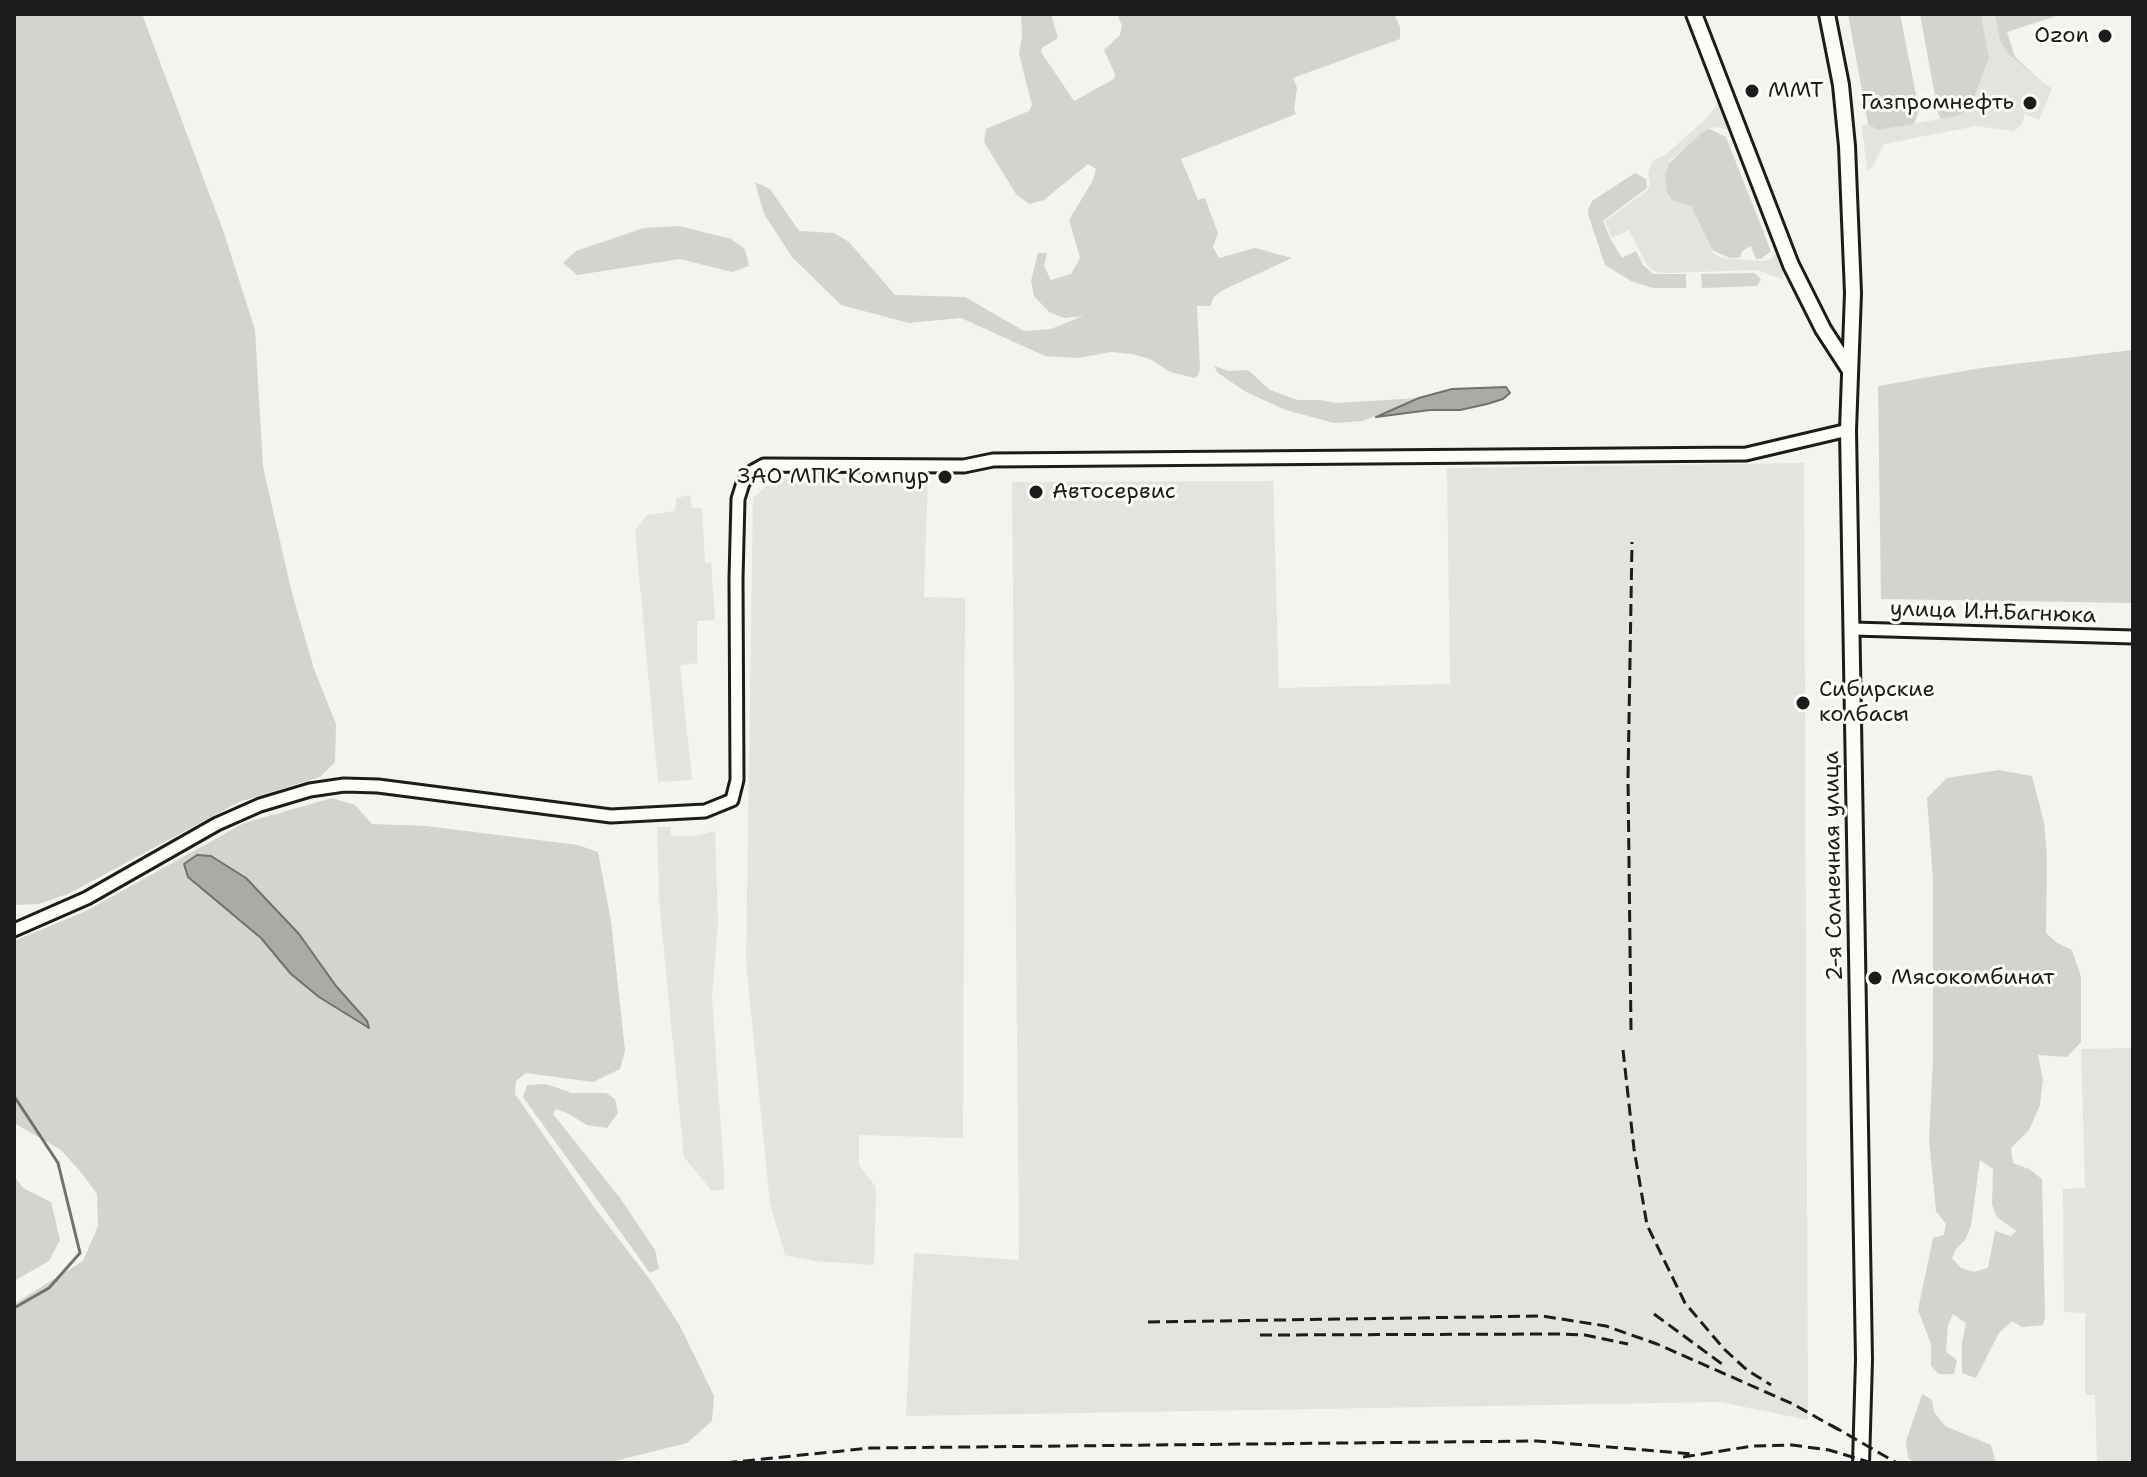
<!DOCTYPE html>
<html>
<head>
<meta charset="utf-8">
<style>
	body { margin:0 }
	#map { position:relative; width:2147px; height:1477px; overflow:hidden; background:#f4f3ee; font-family:"Shantell Sans",sans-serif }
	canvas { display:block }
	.frame { position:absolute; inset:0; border:16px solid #1c1c1c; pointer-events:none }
</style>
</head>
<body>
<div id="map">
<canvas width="2147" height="1477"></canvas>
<div class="frame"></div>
</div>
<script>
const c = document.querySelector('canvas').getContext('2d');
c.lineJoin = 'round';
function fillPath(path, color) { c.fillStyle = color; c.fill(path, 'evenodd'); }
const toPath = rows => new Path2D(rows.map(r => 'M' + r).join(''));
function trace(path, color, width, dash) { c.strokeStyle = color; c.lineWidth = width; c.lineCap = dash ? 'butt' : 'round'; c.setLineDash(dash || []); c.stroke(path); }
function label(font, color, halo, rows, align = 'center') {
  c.font = font + ' "Shantell Sans",sans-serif'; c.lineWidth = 6; c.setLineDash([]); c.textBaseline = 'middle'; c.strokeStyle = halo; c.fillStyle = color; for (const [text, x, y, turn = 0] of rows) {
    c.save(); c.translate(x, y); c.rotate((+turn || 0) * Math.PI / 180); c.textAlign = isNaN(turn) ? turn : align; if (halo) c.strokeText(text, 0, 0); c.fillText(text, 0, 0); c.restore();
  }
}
fillPath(toPath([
	[1981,14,1995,14,2000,41,2007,53,2052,89,2039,120,2025,114,2021,125,2013,131,1976,126,1884,144,1872,168,1867,171,1862,126,1868,124,1878,130,1957,116,1970,108,1989,58],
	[1717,94,1732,132,1719,127,1711,128,1669,161,1713,253,1721,258,1765,261,1772,258,1778,250,1784,280,1757,270,1666,273,1654,271,1647,265,1629,230,1612,238,1605,221,1648,190,1650,183,1648,173,1653,160,1665,155,1706,119,1717,105],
	[1804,463,1808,1420,1720,1402,906,1416,914,1253,1019,1260,1012,482,1273,481,1279,688,1450,684,1447,468],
	[928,476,924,597,965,598,963,1138,859,1135,859,1165,876,1187,874,1265,814,1261,785,1255,770,1204,746,961,753,498,775,479],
	[690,495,692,508,702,508,705,563,711,562,715,620,697,621,697,663,680,665,692,780,658,782,635,531,647,515,675,511,676,498],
	[657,827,671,827,671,836,692,836,715,831,718,922,712,998,724,1174,724,1189,712,1191,684,1157,659,899],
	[2133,1048,2133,1463,2097,1463,2095,1395,2085,1395,2085,1313,2064,1312,2063,1189,2085,1188,2081,1049]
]), '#e4e3de');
fillPath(toPath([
	[14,14,142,14,224,233,255,330,263,467,292,593,314,669,336,724,335,762,320,777,239,802,70,893,39,904,14,905],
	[1021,14,1051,14,1058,38,1042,48,1041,52,1074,101,1114,79,1115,74,1104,50,1120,35,1122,26,1117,14,1394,14,1400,27,1400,39,1293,78,1297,88,1294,109,1296,114,1181,159,1198,200,1205,198,1218,233,1213,247,1219,258,1255,248,1292,258,1223,290,1214,297,1210,306,1197,306,1200,367,1199,374,1195,378,1170,372,1150,359,1132,354,1111,352,1078,358,1045,356,961,318,909,323,841,305,792,257,764,214,755,182,770,189,799,231,834,233,849,242,895,295,965,297,1024,331,1051,329,1083,316,1064,318,1049,312,1034,296,1031,281,1038,253,1047,253,1044,266,1051,280,1071,274,1080,258,1069,220,1092,182,1096,169,1088,164,1044,200,1029,204,1016,194,984,142,986,129,1029,111,1032,105,1019,54,1022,35],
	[1848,14,1900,14,1919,110,1914,124,1878,130,1868,124],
	[1920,14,1981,14,1989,58,1970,108,1957,116,1941,119,1938,113],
	[1995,14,2062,14,2007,32,2015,57,2039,79,2007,53,2000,41],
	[1710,129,1726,137,1771,251,1761,259,1756,259,1751,246,1742,251,1740,258,1730,258,1712,250,1691,206,1672,200,1667,192,1665,175,1669,163,1703,132],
	[1635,173,1646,179,1647,188,1603,221,1611,240,1622,258,1636,251,1643,265,1653,274,1686,274,1686,288,1653,288,1631,281,1605,265,1588,214,1589,207,1592,201],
	[679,226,731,239,745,249,749,266,732,272,680,259,577,275,563,263,576,251,644,228],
	[1754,273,1761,279,1757,286,1702,288,1701,274],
	[2133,350,2133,603,1881,599,1878,386,1981,368],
	[1214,366,1228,371,1248,370,1270,390,1297,400,1320,400,1337,403,1419,398,1363,421,1334,423,1286,410,1246,392,1218,373],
	[1999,770,2032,776,2044,822,2047,857,2046,933,2057,943,2072,950,2081,977,2081,1042,2067,1057,2038,1055,2043,1079,2040,1105,2029,1130,2011,1148,2013,1163,2029,1169,2042,1179,2045,1317,2043,1325,2022,1327,2012,1321,1999,1333,1976,1378,1962,1373,1962,1343,1966,1323,1953,1314,1948,1325,1946,1352,1957,1360,1954,1374,1939,1374,1931,1366,1931,1344,1918,1310,1933,1238,1944,1235,1946,1224,1936,1211,1929,1140,1933,1058,1933,880,1927,798,1947,778],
	[1980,1160,1993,1169,1992,1205,1997,1217,2016,1231,2011,1236,1995,1231,1988,1268,1974,1272,1961,1268,1952,1258,1956,1249,1965,1240,1971,1226],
	[332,798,355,805,372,824,426,826,578,845,598,852,611,921,625,1051,620,1069,593,1082,526,1073,516,1081,515,1094,594,1207,651,1281,680,1326,714,1396,712,1421,687,1443,607,1463,14,1463,14,1304,83,1261,98,1226,97,1194,80,1171,61,1150,14,1123,14,941,86,911,244,823],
	[188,877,336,986,367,1021,364,1026,319,997,291,974,261,938],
	[546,1084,572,1093,606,1093,615,1099,618,1113,607,1128,587,1125,567,1113,556,1109,553,1114,620,1198,655,1250,659,1269,650,1273,523,1097,527,1085],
	[14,1176,23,1188,51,1202,60,1240,49,1261,14,1281],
	[1922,1394,1932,1400,1934,1412,1945,1426,1991,1445,1995,1460,1999,1463,1915,1463,1908,1458,1906,1441]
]), '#d4d3cf');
const water = toPath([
	[1506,387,1510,393,1503,399,1487,404,1460,410,1430,410,1376,417,1419,398,1452,389,1506,387],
	[197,855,211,856,246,878,299,934,336,986,367,1021,369,1028,319,997,291,974,261,938,188,877,184,864,197,855]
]);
fillPath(water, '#abaaa6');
trace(water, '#72716f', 2);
trace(toPath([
	[14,1096,58,1163,80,1253,49,1288,14,1308]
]), '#72716f', 3);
const minor = toPath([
	[1853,629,2133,637],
	[14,930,87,898,217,824,260,805,310,790,344,785,378,786,611,816,705,811,732,800,737,780,736,579,738,499,743,483,753,471,764,465,964,466,993,460,1746,454,1848,430]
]);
const major = toPath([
	[1694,14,1791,265,1823,329,1849,369],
	[1827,14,1841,85,1847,146,1853,293,1848,430,1864,1360,1861,1463]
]);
trace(minor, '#1c1c1c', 17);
trace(major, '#1c1c1c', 20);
trace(minor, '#fdfcf7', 11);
trace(major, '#fdfcf7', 14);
trace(toPath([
	[1631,1030,1628,778,1632,542],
	[1623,1050,1634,1149,1647,1225,1685,1303,1724,1349,1747,1370,1771,1385],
	[1654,1314,1722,1364],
	[1148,1322,1542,1316,1606,1326,1657,1344,1793,1404,1839,1430],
	[1260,1335,1558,1334,1585,1335,1628,1344],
	[1831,1425,1897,1463],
	[1683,1457,1753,1446,1792,1445,1829,1450,1872,1463],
	[725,1463,870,1448,1537,1441,1694,1454]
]), '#1c1c1c', 3, [12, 6]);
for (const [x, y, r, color] of [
	[2105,36,8,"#1c1c1c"],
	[1752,91,8,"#1c1c1c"],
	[2030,103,8,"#1c1c1c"],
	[945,477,8,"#1c1c1c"],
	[1036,492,8,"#1c1c1c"],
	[1803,703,8,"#1c1c1c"],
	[1875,978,8,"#1c1c1c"]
]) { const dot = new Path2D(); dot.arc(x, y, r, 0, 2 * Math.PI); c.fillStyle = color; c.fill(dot); trace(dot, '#fdfcf7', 3); }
label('22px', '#1c1c1c', '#fdfcf7', [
	["Ozon",2089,36,"right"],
	["ММТ",1768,91],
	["Газпромнефть",2014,103,"right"],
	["ЗАО МПК Компур",929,477,"right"],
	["Автосервис",1052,492],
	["Сибирские",1819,690],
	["колбасы",1819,715],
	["Мясокомбинат",1891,978]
], 'left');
label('22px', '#1c1c1c', '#fdfcf7', [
	["улица И.Н.Багнюка",1993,613,2],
	["2-я Солнечная улица",1834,866,-91]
]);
</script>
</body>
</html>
